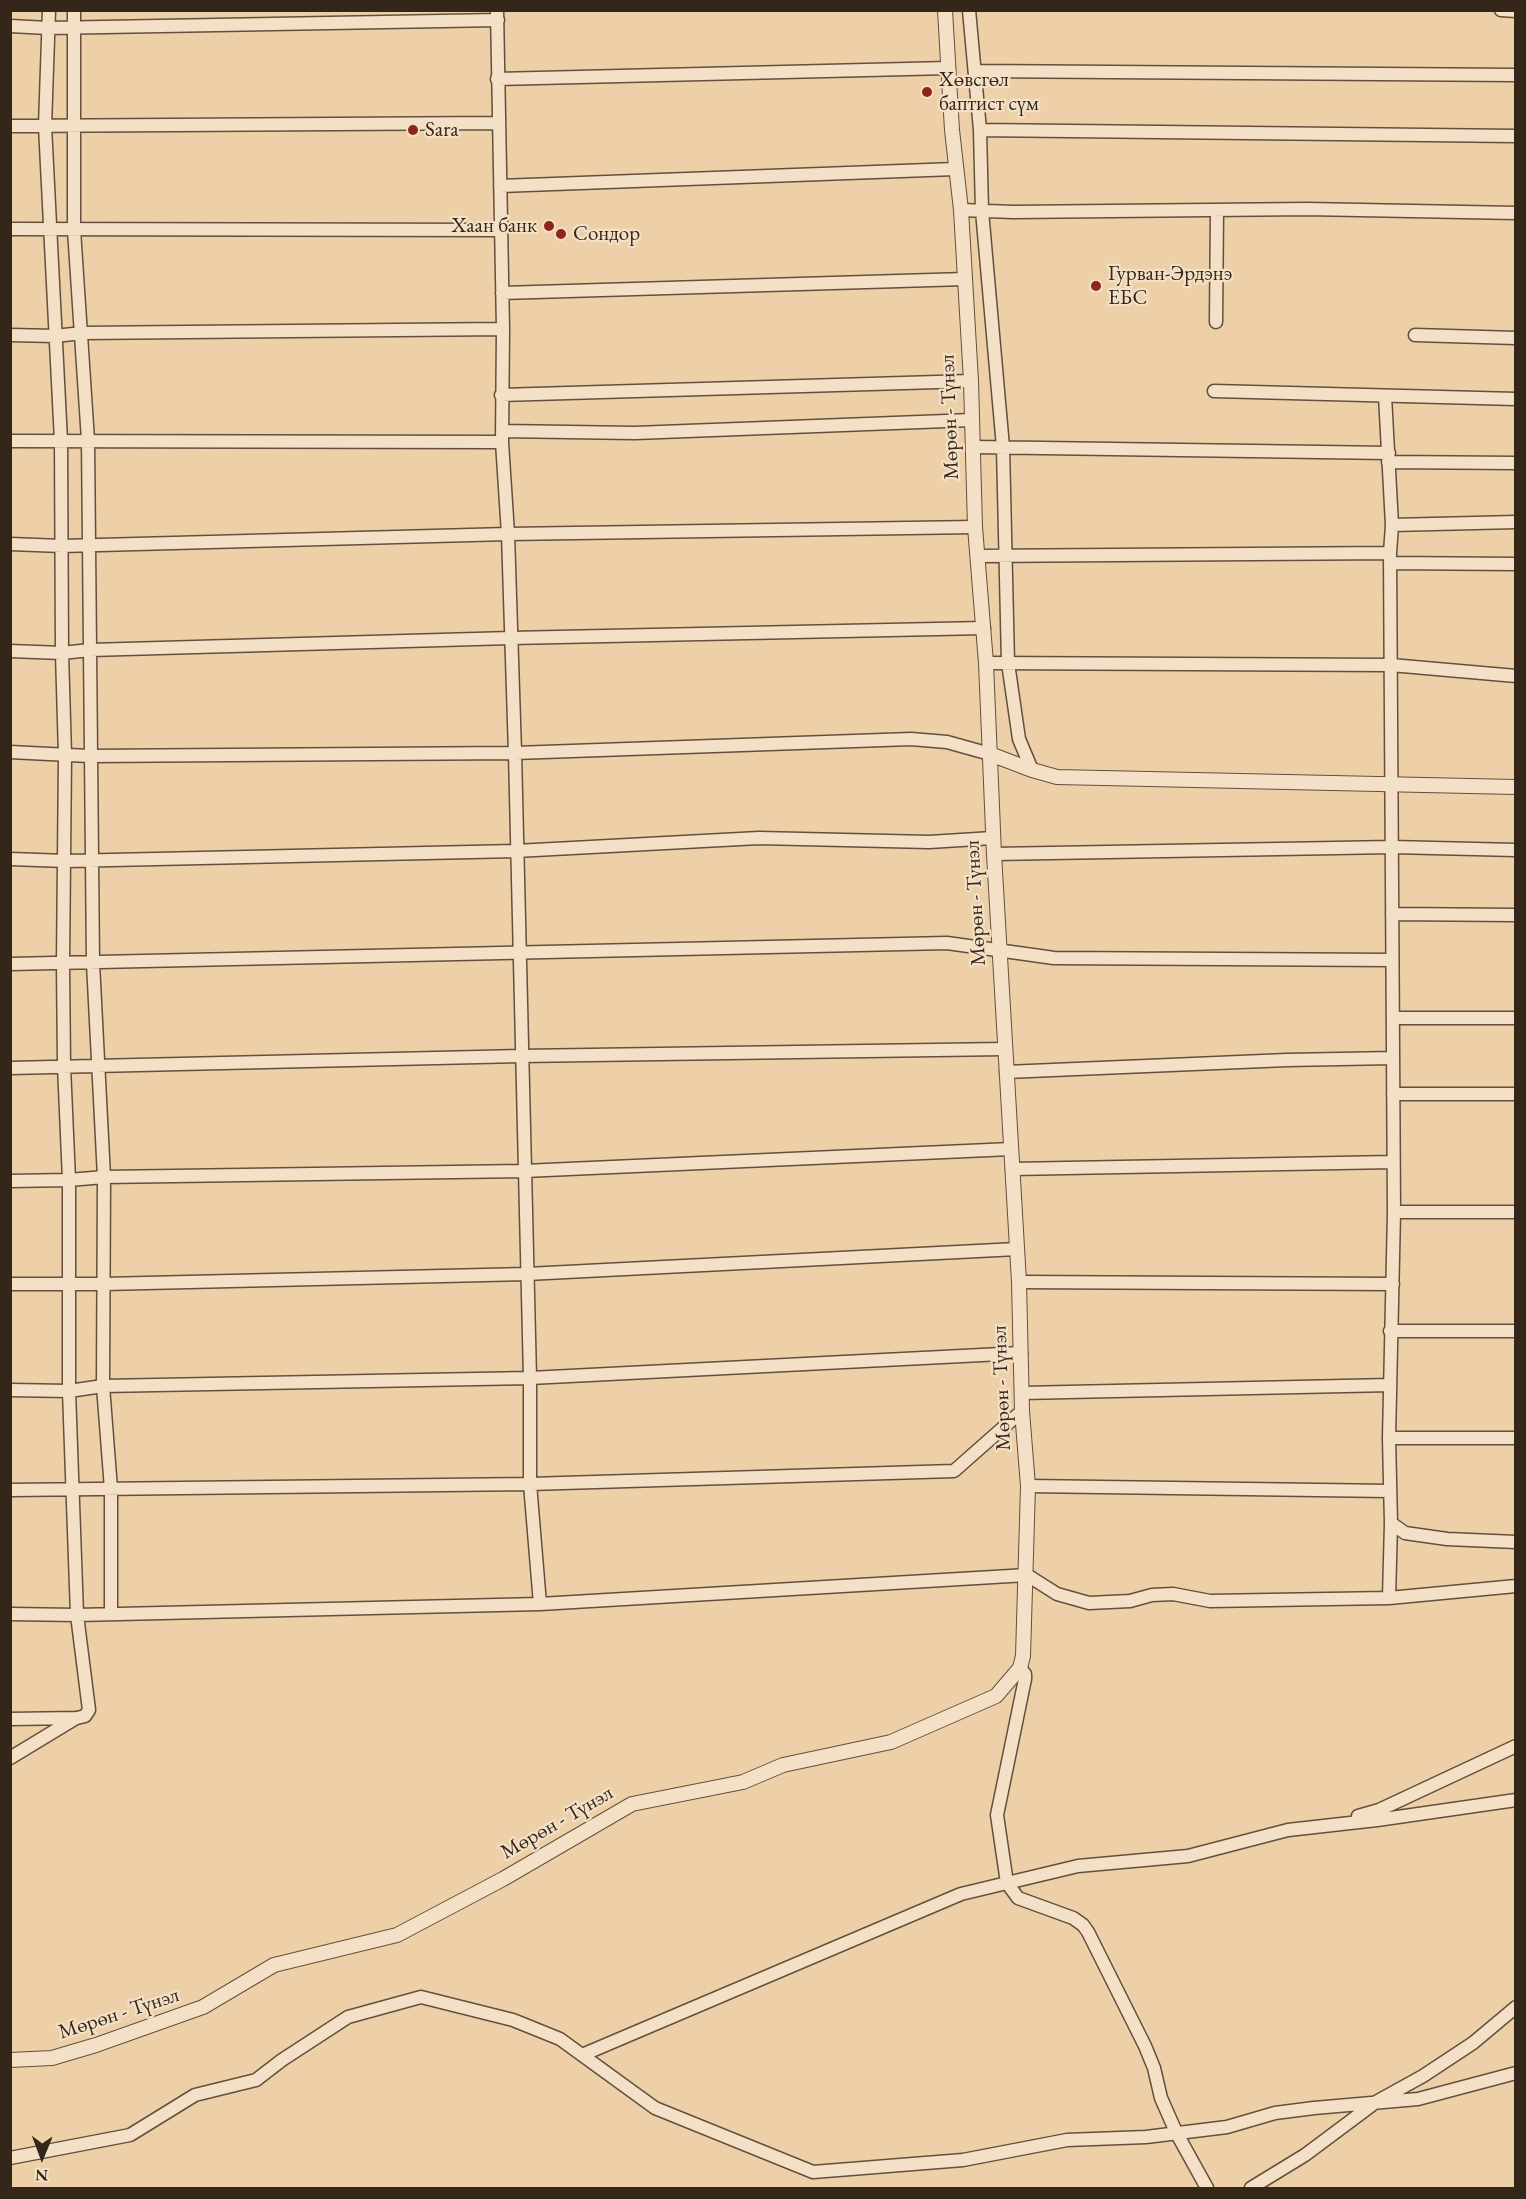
<!DOCTYPE html>
<html>
<head>
<meta charset="utf-8">
<style>
	body { margin:0 }
	#map { position:relative; width:1526px; height:2199px; overflow:hidden; background:#edd0a7; font-family:"EB Garamond",serif }
	canvas { display:block }
	.frame { position:absolute; inset:0; border:12px solid #342619; pointer-events:none }
	.north { position:absolute; left:12px; top:2127px; width:60px; height:60px; -webkit-text-stroke:4px #f3e0c6; paint-order:stroke; rotate:181deg; font-size:16px; font-weight:700; line-height:24px; text-align:center; color:#342619 }
	.north::after { content:''; display:block; margin:auto; width:21px; height:27px; background:#342619; clip-path:polygon(50% 0,100% 100%,50% 72%,0 100%) }
</style>
</head>
<body>
<div id="map">
<canvas width="1526" height="2199"></canvas>
<div class="frame"></div>
<div class="north">N</div>
</div>
<script>
const c = document.querySelector('canvas').getContext('2d');
c.lineJoin = 'round';
const toPath = rows => new Path2D(rows.map(r => 'M' + r).join(''));
function trace(path, color, width, dash) { c.strokeStyle = color; c.lineWidth = width; c.lineCap = dash ? 'butt' : 'round'; c.setLineDash(dash || []); c.stroke(path); }
function label(font, color, halo, rows, align = 'center') {
  c.font = font + ' "EB Garamond",serif'; c.lineWidth = 4.5; c.setLineDash([]); c.textBaseline = 'middle'; c.strokeStyle = halo; c.fillStyle = color; for (const [text, x, y, turn = 0] of rows) {
    c.save(); c.translate(x, y); c.rotate((+turn || 0) * Math.PI / 180); c.textAlign = isNaN(turn) ? turn : align; if (halo) c.strokeText(text, 0, 0); c.fillText(text, 0, 0); c.restore();
  }
}
const minor = toPath([
	[74,10,74,230,88,440,93,963,104,1177,103,1386,111,1489,111,1614],
	[497,10,503,329,502,442,508,534,515,753,530,1378,530,1484,540,1604],
	[969,10,980,130,982,211,1003,447,1008,663,1019,739,1032,770],
	[1501,10,1516,11],
	[10,26,48,28,498,20],
	[976,71,1516,75],
	[497,79,948,68],
	[10,126,498,123],
	[980,130,1516,136],
	[500,186,955,169],
	[961,210,1013,212,1307,209,1516,213],
	[10,229,501,230],
	[502,293,965,279],
	[1216,322,1217,210],
	[10,335,55,336,82,333,503,329],
	[1415,335,1516,338],
	[1214,391,1516,399],
	[501,395,971,381],
	[1385,396,1392,525,1390,553,1394,1212,1389,1438,1391,1523,1405,1533,1447,1539,1516,1542],
	[502,431,635,433,972,420],
	[10,441,502,442],
	[973,447,1389,453],
	[1388,462,1516,463],
	[1392,525,1516,522],
	[10,544,62,546,508,534,975,527],
	[978,556,1390,553],
	[1390,563,1516,564],
	[10,651,62,653,90,650,511,638,984,628],
	[986,663,1391,665,1516,676],
	[10,752,89,756,515,753,911,739,947,742,990,754],
	[994,854,1392,847,1516,850],
	[10,859,66,861,516,851,759,838,929,842,993,838],
	[1392,914,1516,915],
	[10,964,947,943,1054,958,1392,960],
	[1393,1018,1516,1018],
	[10,1068,521,1056,1004,1049],
	[1006,1072,1287,1060,1393,1058],
	[1393,1094,1516,1094],
	[1012,1169,1393,1162],
	[10,1181,69,1180,104,1177,524,1171,1011,1149],
	[1394,1212,1516,1212],
	[1019,1282,1393,1284],
	[10,1284,104,1284,527,1274,1017,1249],
	[1390,1331,1516,1331],
	[10,1390,69,1391,103,1386,530,1378,1021,1353],
	[1022,1393,1390,1385],
	[1389,1438,1516,1438],
	[1028,1486,1390,1491],
	[10,1490,530,1484,954,1471,1022,1411],
	[1389,1598,1391,1523],
	[10,1614,77,1615,540,1604,1027,1575,1057,1594,1089,1603,1130,1601,1152,1595,1173,1594,1210,1601,1389,1598,1516,1586],
	[1020,1668,1025,1674,1025,1679,997,1815,1007,1883,1018,1898,1073,1918,1083,1925,1088,1932,1145,2046,1154,2068,1161,2098,1176,2132,1207,2188],
	[10,1719,77,1718,85,1716,89,1710,77,1615,69,1391,69,1180,64,1066,63,964,65,755,62,653,61,441,45,126,49,10],
	[10,1758,76,1718],
	[1358,1816,1379,1810,1516,1746],
	[582,2055,961,1894,1078,1866,1188,1856,1288,1830,1377,1820,1516,1800],
	[10,2158,130,2135,195,2095,256,2080,282,2060,348,2017,421,1997,513,2020,560,2039,655,2108,813,2172,963,2160,1067,2140,1146,2137,1227,2127,1275,2113,1314,2108,1418,2099,1516,2073],
	[1251,2188,1305,2155,1376,2102,1423,2076,1473,2043,1516,2007]
]);
const tertiary = toPath([
	[990,754,1032,770,1057,777,1516,787],
	[10,2060,52,2058,96,2045,203,2007,274,1965,397,1935,503,1879,632,1804,743,1782,783,1765,891,1742,996,1696,1020,1668,1023,1656,1028,1486,1022,1411,1019,1282,994,854,986,663,975,527,971,381,961,210,952,130,945,10]
]);
trace(minor, '#62503c', 15);
trace(tertiary, '#62503c', 16);
trace(minor, '#f3e0c6', 12);
trace(tertiary, '#f3e0c6', 14);
for (const [x, y, r, color] of [
	[927,92,6,"#8f2418"],
	[413,130,6,"#8f2418"],
	[549,226,6,"#8f2418"],
	[561,234,6,"#8f2418"],
	[1096,286,6,"#8f2418"]
]) { const dot = new Path2D(); dot.arc(x, y, r, 0, 2 * Math.PI); c.fillStyle = color; c.fill(dot); trace(dot, '#f3e0c6', 2); }
label('21px', '#342619', '#f3e0c6', [
	["Хөвсгөл",939,80],
	["баптист сүм",939,104],
	["Sara",425,130],
	["Хаан банк",537,226,"right"],
	["Сондор",573,234],
	["Гурван-Эрдэнэ",1108,274],
	["ЕБС",1108,298]
], 'left');
label('21px', '#342619', '#f3e0c6', [
	["Мөрөн - Түнэл",950,417,-92],
	["Мөрөн - Түнэл",976,903,-93],
	["Мөрөн - Түнэл",1002,1388,-92],
	["Мөрөн - Түнэл",557,1823,-30],
	["Мөрөн - Түнэл",119,2014,-18]
]);
</script>
</body>
</html>
